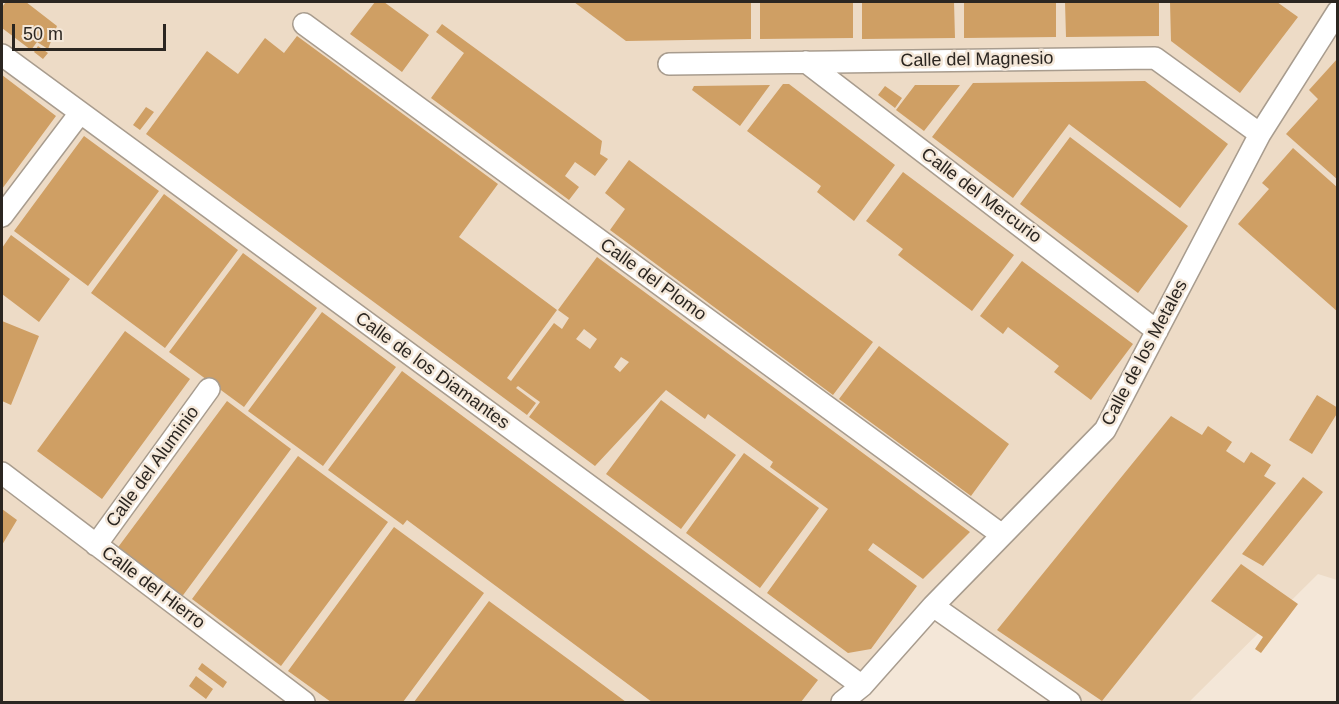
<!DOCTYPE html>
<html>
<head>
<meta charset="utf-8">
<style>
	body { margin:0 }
	#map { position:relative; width:1339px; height:704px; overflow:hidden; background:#f4e7d8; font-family:Helvetica,sans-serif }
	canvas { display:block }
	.frame { position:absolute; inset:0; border:3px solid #2b2621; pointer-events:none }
	.scale { position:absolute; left:12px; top:24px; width:154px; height:27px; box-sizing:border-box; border:3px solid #2b2621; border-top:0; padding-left:8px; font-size:18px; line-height:21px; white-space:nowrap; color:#2b2621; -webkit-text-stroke:4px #f4e7d8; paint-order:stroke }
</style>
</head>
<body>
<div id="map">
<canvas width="1339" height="704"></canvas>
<div class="frame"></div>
<div class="scale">50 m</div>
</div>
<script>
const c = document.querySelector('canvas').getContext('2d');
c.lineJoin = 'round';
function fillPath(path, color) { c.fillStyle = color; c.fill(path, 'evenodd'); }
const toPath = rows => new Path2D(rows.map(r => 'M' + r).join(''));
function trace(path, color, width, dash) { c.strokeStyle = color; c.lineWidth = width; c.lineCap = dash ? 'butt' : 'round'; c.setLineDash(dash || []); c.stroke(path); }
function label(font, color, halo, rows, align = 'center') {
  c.font = font + ' Helvetica,sans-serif'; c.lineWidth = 5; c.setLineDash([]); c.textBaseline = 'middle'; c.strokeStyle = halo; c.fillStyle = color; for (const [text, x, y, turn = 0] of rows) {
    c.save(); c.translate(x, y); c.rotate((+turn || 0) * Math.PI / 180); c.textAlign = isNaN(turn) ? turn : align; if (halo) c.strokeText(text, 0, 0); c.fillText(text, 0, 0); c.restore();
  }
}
fillPath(toPath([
	[2,2,1337,2,1337,580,1318,574,1189,702,1076,702,935,618,840,702,2,702]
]), '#eddbc6');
fillPath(toPath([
	[6,2,26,2,57,26,48,49,37,42,31,50,2,28,2,7],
	[375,2,384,2,429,35,402,72,350,34],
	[574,2,751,2,751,39,626,41],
	[760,2,853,2,853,38,760,39],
	[862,2,954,2,955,38,862,39],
	[964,2,1056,2,1056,37,964,38],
	[1065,2,1159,2,1159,36,1066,37],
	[1170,2,1277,2,1298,17,1240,93,1171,41],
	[442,24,602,141,600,154,608,159,595,176,575,162,565,176,579,187,569,200,431,98,464,53,436,32],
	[297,36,498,184,459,237,557,310,507,378,511,381,554,323,562,329,569,318,558,310,597,257,970,532,923,579,873,543,868,550,917,586,871,649,848,653,767,593,828,509,770,467,773,462,708,414,705,419,666,390,595,466,529,417,540,402,518,386,516,388,536,403,527,415,146,134,207,51,238,74,265,38,284,53],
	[584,329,597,339,590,349,576,339],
	[621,357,629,362,620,372,614,367],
	[38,46,48,53,43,59,34,52],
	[1338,58,1338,180,1286,134,1318,99,1309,90],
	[2,75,56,116,2,189],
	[1145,81,1228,144,1180,208,1069,124,1013,198,932,137,973,83],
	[783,84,789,84,895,165,854,221,817,192,821,186,747,131],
	[770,85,740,126,692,90,694,86],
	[915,85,960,85,924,131,896,110],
	[885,86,902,98,895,108,878,95],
	[146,107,154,112,140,130,133,125],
	[84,136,159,191,88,286,14,231],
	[1070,137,1188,226,1138,293,1020,204],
	[1293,148,1338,188,1338,312,1238,224,1269,189,1262,183],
	[629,160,873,342,833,395,610,230,625,209,605,193],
	[903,172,1014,255,972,311,898,255,903,249,866,221],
	[164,194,238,250,165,348,91,293],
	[11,235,70,279,39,322,2,294,2,248],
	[243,253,317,308,244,407,169,352],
	[1022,261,1133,344,1091,400,1054,372,1059,366,1008,327,1003,334,980,316],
	[322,312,396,367,323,466,248,411],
	[2,321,39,336,11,405,2,401],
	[125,331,190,379,102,499,37,451],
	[879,346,1009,444,971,496,839,399],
	[402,371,818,680,801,702,652,702,407,520,403,525,328,470],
	[1317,395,1338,408,1338,412,1312,454,1289,440],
	[661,400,736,455,681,529,606,474],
	[227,401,291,449,181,598,116,550],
	[1171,416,1202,435,1208,426,1232,442,1226,451,1244,463,1251,452,1271,465,1264,476,1276,483,1102,701,997,630],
	[744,453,819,508,760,588,686,533],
	[298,456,388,522,281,666,192,599],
	[1303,477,1323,492,1263,566,1242,554],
	[2,509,17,520,2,545],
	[394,527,484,593,403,702,331,702,288,671],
	[1241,564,1298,604,1261,653,1255,649,1263,637,1211,601],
	[489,601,579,667,626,702,414,702],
	[202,663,227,682,223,688,198,669],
	[196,676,213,689,206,699,189,686]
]), '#cf9f64');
const minor = toPath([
	[304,24,1002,535],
	[2,55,862,686],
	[806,62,1157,331],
	[669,64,1155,58,1260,134],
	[2,216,80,113],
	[2,473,304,702],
	[96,545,209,389],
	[933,606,1070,702],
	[842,702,862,686,933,606,1105,430,1260,134,1338,11]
]);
trace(minor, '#a89c8e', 24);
trace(minor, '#fff', 21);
label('18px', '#2b2621', '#f4e7d8', [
	["Calle del Magnesio",977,60,-1],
	["Calle del Mercurio",981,196,37],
	["Calle del Plomo",653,280,36],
	["Calle de los Metales",1145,353,-62],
	["Calle de los Diamantes",432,371,36],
	["Calle del Aluminio",153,467,-54],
	["Calle del Hierro",153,588,37]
]);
</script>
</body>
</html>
